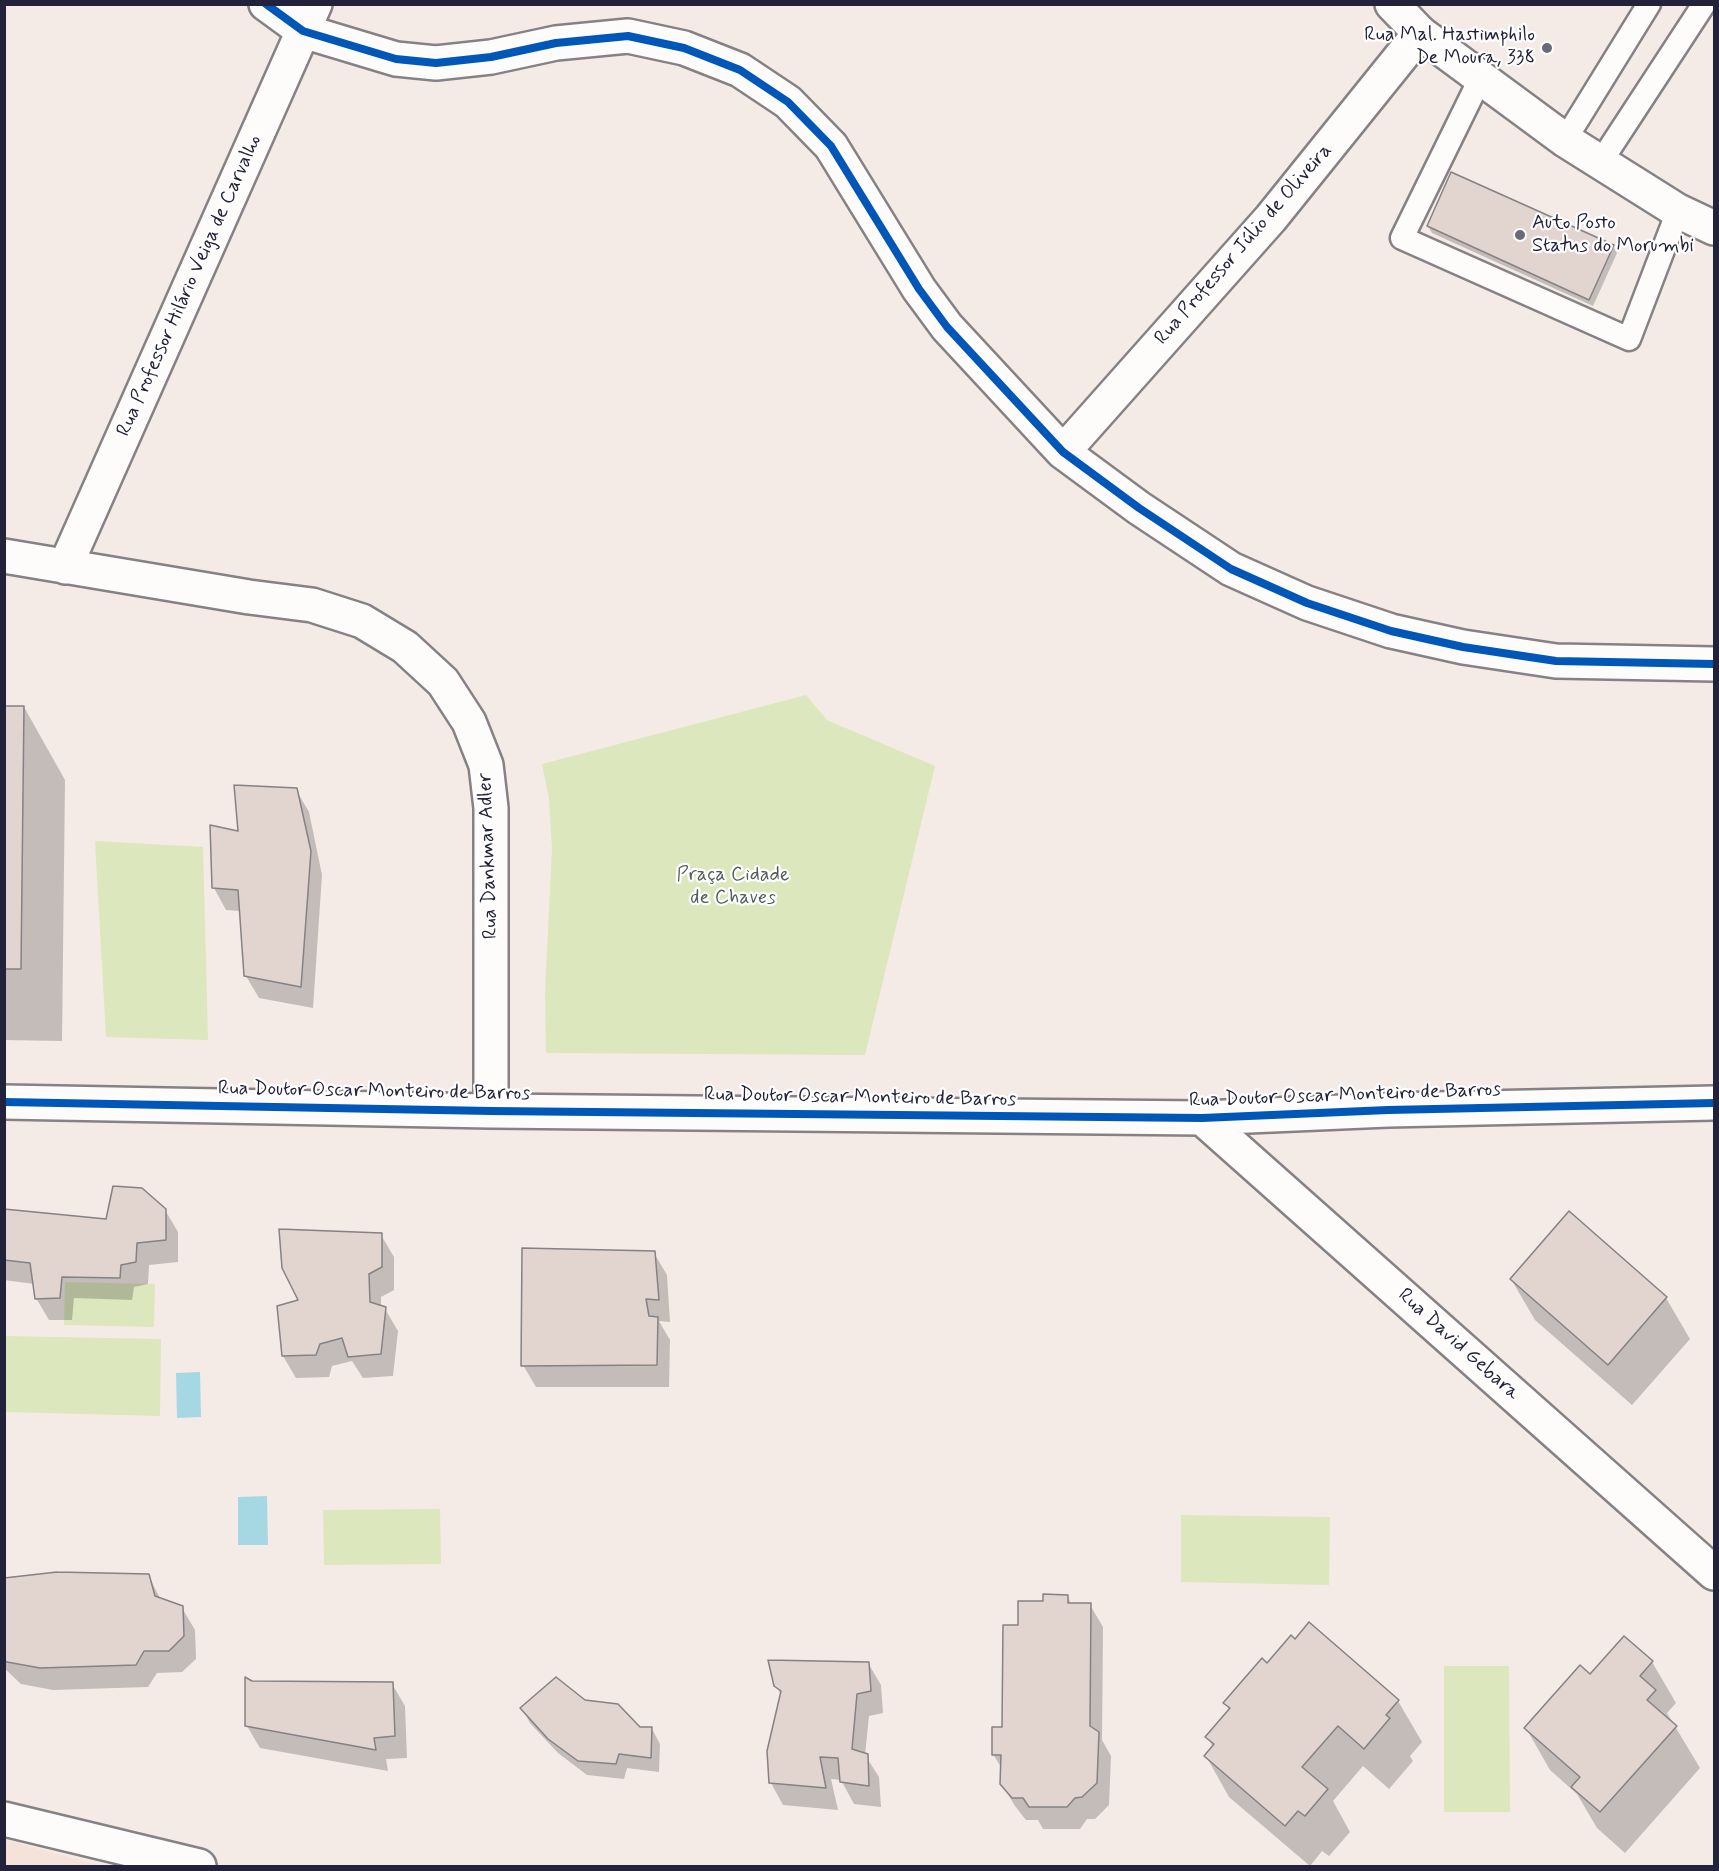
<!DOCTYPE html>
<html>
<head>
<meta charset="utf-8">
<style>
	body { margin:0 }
	#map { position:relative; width:1719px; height:1871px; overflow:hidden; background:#f4ebe7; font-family:Mynerve,sans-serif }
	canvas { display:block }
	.frame { position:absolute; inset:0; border:6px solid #22223b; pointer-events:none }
</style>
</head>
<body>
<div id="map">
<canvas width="1719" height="1871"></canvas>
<div class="frame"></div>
</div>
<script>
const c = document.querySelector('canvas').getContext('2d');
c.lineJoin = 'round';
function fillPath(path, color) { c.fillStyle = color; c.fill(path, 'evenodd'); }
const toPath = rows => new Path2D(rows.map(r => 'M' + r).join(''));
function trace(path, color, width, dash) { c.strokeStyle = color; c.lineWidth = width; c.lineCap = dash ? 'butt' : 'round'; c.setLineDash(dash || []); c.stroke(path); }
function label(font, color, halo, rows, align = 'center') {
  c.font = font + ' Mynerve,sans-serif'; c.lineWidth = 4.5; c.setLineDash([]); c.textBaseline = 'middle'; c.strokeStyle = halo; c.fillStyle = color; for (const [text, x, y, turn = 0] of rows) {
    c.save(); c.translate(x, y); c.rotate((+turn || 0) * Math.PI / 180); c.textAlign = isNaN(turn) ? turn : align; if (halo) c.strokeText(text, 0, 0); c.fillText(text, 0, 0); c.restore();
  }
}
fillPath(toPath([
	[4,1840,5,1840,102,1866,5,1866]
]), '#f5e2d9');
fillPath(toPath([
	[806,695,827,720,935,766,865,1055,546,1053,545,992,552,849,549,799,542,764],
	[95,841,203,847,208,1040,106,1037],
	[65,1282,155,1284,154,1327,64,1325],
	[5,1336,161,1339,160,1416,5,1412],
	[440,1509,441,1564,324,1565,323,1510],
	[1181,1515,1330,1517,1329,1585,1181,1582],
	[1444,1666,1509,1666,1510,1812,1444,1812]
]), '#dde7bd');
fillPath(toPath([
	[200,1372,201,1417,177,1418,176,1373],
	[267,1496,268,1545,238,1545,238,1497]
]), '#a6d8e4');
fillPath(toPath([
	[1428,226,1613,246,1617,253,1593,306,1432,233],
	[4,707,24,707,65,780,62,1041,4,1040],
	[296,790,309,812,322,875,313,1008,259,998,246,976,241,911,226,910,214,888,239,833],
	[165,1210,178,1232,178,1262,149,1265,148,1284,134,1287,132,1300,74,1298,72,1320,49,1320,36,1298,34,1284,4,1280,4,1211,107,1221],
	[381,1235,394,1257,394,1290,381,1297,381,1307,385,1309,398,1331,393,1376,363,1378,352,1361,332,1366,329,1377,296,1378,283,1356,300,1301],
	[654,1253,667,1275,670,1322,659,1321,670,1340,669,1387,536,1387,523,1365],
	[1511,1279,1666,1298,1690,1339,1632,1405,1535,1320],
	[148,1575,161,1600,182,1608,195,1630,196,1659,182,1672,157,1673,148,1687,53,1690,21,1684,4,1668,4,1580],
	[1067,1596,1072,1605,1090,1605,1103,1627,1102,1740,1111,1756,1109,1805,1095,1819,1087,1819,1080,1829,1043,1829,1038,1820,1026,1820,1015,1806,1002,1784,1002,1769,993,1754,1003,1729,1019,1627,1044,1602],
	[1652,1662,1676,1703,1667,1713,1700,1768,1625,1853,1597,1828,1577,1794,1550,1770,1526,1728,1590,1676],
	[868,1663,881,1685,883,1713,869,1716,865,1755,879,1777,881,1807,854,1804,841,1780,831,1779,838,1810,783,1805,771,1783,781,1695,776,1685],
	[1267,1665,1398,1701,1422,1742,1410,1756,1413,1761,1389,1789,1363,1766,1333,1801,1350,1832,1329,1856,1322,1851,1310,1866,1229,1797,1206,1756,1213,1747,1207,1737,1229,1710,1225,1703],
	[252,1682,392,1684,405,1706,407,1758,386,1759,388,1771,260,1748,247,1726],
	[585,1702,639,1728,652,1729,660,1744,659,1772,627,1768,624,1779,587,1775,558,1753,530,1723,522,1708]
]), '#0003');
const building = toPath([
	[1451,172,1614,245,1589,300,1427,226,1451,172],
	[4,706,24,706,21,969,4,969,4,706],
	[234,785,297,788,311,851,301,987,244,976,238,890,212,888,210,825,238,831,234,785],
	[113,1186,142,1188,166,1209,166,1240,137,1243,136,1262,121,1265,120,1278,62,1277,60,1298,35,1299,30,1263,4,1260,4,1209,106,1219,113,1186],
	[1569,1211,1667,1297,1608,1365,1510,1279,1569,1211],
	[279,1229,382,1233,382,1267,369,1274,370,1302,386,1307,381,1354,348,1357,342,1338,320,1344,316,1355,282,1356,277,1306,298,1300,282,1268,279,1229],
	[522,1248,655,1251,659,1300,646,1299,649,1316,658,1317,657,1365,521,1366,522,1248],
	[57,1572,149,1574,155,1596,183,1606,184,1636,169,1651,144,1651,136,1665,40,1668,7,1662,4,1660,4,1578,57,1572],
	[1043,1594,1068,1595,1068,1603,1091,1603,1090,1726,1099,1732,1097,1783,1082,1797,1075,1798,1067,1807,1029,1807,1023,1798,1012,1798,1000,1784,1001,1755,992,1755,992,1727,1002,1727,1003,1625,1018,1625,1018,1601,1043,1601,1043,1594],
	[1309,1622,1399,1700,1386,1715,1390,1718,1364,1749,1338,1726,1302,1767,1328,1789,1305,1816,1298,1811,1285,1826,1204,1756,1214,1744,1205,1737,1230,1708,1223,1703,1262,1658,1267,1663,1291,1635,1295,1639,1309,1622],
	[1624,1636,1653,1661,1640,1676,1656,1690,1647,1700,1677,1726,1600,1812,1571,1787,1580,1777,1524,1728,1580,1665,1590,1674,1624,1636],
	[768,1660,869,1662,871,1691,857,1694,852,1749,868,1754,869,1786,840,1782,838,1758,820,1757,826,1788,769,1783,767,1751,781,1691,774,1686,768,1660],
	[245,1677,252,1681,393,1682,395,1736,374,1738,376,1750,245,1726,245,1677],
	[556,1677,585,1700,618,1704,640,1727,652,1727,651,1758,619,1754,616,1764,578,1761,548,1739,520,1708,556,1677]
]);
fillPath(building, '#e2d4ce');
trace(building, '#858184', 1.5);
const lane = toPath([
	[1480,79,1402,238,1629,339,1678,211],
	[1565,140,1649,4],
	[1600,163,1704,4]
]);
const street = toPath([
	[266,4,303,31,396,59,436,63,491,57,556,43,628,36,684,48,740,70,788,102,831,146,919,289,947,327,1063,452,1139,508,1231,569,1307,603,1391,631,1463,647,1556,661,1714,664],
	[1063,452,1271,218,1420,33],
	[4,556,249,597,312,605,362,621,405,647,443,682,469,722,486,765,491,808,491,1111],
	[65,567,315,4],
	[4,1102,491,1111,1202,1118,1388,1110,1714,1103],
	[1202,1118,1714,1573],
	[4,1819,199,1866]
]);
const secondary = toPath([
	[1392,4,1420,33,1565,140,1678,211,1714,228]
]);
trace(lane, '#858184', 27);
trace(street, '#858184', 38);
trace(secondary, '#858184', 38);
trace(lane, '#fdfcfb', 22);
trace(street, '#fdfcfb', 33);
trace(secondary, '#fdfcfb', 33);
trace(toPath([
	[266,4,303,31,396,59,436,63,491,57,556,43,628,36,684,48,740,70,788,102,831,146,919,289,947,327,1063,452,1139,508,1231,569,1307,603,1391,631,1463,647,1556,661,1714,664],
	[4,1102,491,1111,1202,1118,1388,1110,1714,1103]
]), '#0057b8', 8);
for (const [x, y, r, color] of [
	[1547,48,6,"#6c6877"],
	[1520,235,6,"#6c6877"]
]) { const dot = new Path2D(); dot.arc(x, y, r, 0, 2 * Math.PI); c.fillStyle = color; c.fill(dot); trace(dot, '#fff', 2); }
label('20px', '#22223b', '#fff', [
	["Rua Mal. Hastimphilo",1535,36],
	["De Moura, 338",1535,59],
	["Auto Posto",1532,224,"left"],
	["Status do Morumbi",1532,247,"left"]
], 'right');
label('20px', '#22223b', '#fff', [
	["Rua Professor Júlio de Oliveira",1244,245,-49],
	["Rua Professor Hilário Veiga de Carvalho",190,286,-66],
	["Rua Dankmar Adler",489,856,-92],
	["Rua Doutor Oscar Monteiro de Barros",374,1092,1],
	["Rua Doutor Oscar Monteiro de Barros",1345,1096,-2],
	["Rua Doutor Oscar Monteiro de Barros",860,1098,1],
	["Rua David Gebara",1458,1345,42]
]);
label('20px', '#555c58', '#fff', [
	["Praça Cidade",733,876],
	["de Chaves",733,899]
]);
</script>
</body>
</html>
